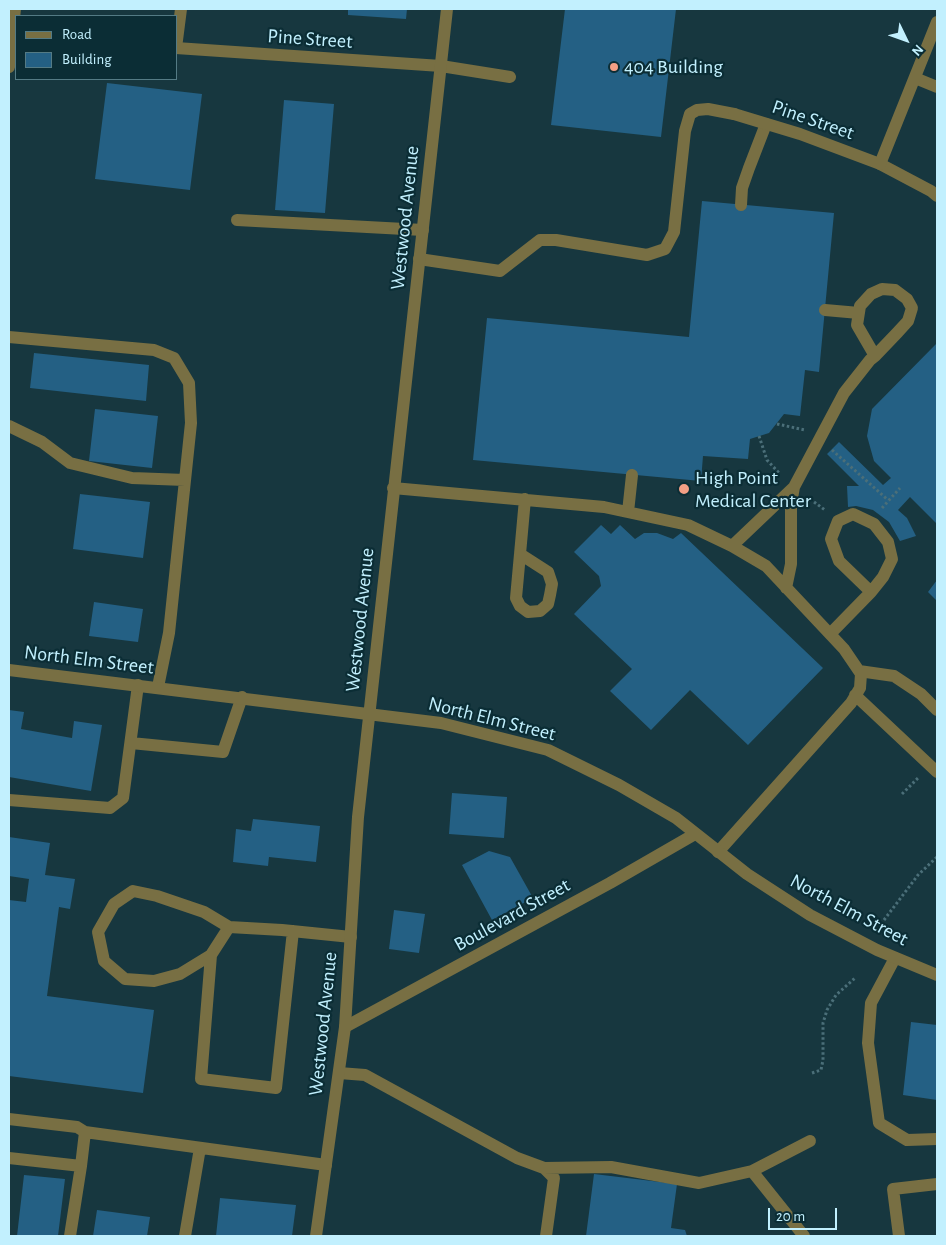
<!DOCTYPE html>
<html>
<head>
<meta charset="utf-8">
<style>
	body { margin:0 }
	#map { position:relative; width:946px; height:1245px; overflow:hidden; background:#17373f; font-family:"Alegreya Sans",sans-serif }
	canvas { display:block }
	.frame { position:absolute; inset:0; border:10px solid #c2f0fe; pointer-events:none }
	.legend { position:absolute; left:15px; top:15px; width:162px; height:65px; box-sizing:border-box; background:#0b2d35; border:1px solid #547b85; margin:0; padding:6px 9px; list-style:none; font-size:15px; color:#c2f0fe }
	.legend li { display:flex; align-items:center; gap:10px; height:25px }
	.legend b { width:25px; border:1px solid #547b85 }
	.north { position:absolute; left:881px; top:15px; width:50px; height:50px; -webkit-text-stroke:4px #0b2d35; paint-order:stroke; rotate:132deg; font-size:14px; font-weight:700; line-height:20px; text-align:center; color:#c2f0fe }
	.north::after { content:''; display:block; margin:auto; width:18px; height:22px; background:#c2f0fe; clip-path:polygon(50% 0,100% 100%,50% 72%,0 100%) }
	.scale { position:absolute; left:768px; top:1208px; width:69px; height:22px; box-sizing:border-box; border:2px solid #c2f0fe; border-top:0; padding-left:6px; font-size:15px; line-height:18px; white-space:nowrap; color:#c2f0fe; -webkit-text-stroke:4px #0b2d35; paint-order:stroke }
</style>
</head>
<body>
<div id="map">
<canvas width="946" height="1245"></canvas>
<div class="frame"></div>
<ul class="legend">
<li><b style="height:6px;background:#786f43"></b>Road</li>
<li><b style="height:14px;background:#246084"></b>Building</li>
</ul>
<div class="north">N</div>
<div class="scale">20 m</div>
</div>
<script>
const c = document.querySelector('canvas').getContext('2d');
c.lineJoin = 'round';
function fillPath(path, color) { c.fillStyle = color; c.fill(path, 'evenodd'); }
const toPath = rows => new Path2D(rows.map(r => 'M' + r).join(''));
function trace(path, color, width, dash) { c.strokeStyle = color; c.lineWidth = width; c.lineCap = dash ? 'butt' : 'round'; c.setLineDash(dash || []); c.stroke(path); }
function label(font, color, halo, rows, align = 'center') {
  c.font = font + ' "Alegreya Sans",sans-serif'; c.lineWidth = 4.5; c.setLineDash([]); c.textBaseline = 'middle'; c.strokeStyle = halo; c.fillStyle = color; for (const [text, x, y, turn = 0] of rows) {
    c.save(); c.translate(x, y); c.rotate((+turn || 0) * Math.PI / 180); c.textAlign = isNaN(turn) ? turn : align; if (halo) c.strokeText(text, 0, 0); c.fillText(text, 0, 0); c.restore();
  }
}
fillPath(toPath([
	[348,9,407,9,406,19,348,15],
	[565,9,676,9,661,137,551,125],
	[107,83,202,94,190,190,95,179],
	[284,100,334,104,325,213,275,210],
	[702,201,834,213,819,372,805,370,800,416,784,414,769,433,750,439,748,459,703,456,701,481,473,460,487,318,689,337],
	[937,343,937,524,910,497,898,510,907,518,916,536,900,541,889,522,873,510,856,506,848,507,847,486,859,486,827,454,839,442,883,485,891,478,874,461,867,436,872,409],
	[34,353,149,365,146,401,30,388],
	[95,409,158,416,152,468,89,461],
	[80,494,150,502,143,558,73,549],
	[601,525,611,534,620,525,635,539,644,533,657,533,673,539,681,533,823,668,748,745,690,690,651,730,610,691,632,669,574,614,601,586,599,576,574,552],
	[937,580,937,601,928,592],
	[94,602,143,609,138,642,89,636],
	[9,710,24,712,21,729,72,738,74,721,102,725,91,791,9,777],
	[452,793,507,797,504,838,449,834],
	[253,819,320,826,316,862,269,857,268,866,233,862,236,829,251,831],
	[9,837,50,843,45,875,75,879,70,909,59,907,47,996,154,1010,143,1093,9,1076,9,900,26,902,29,879,9,876],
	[489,851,510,857,533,898,492,920,462,865],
	[394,910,425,914,419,953,389,949],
	[911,1022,937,1025,937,1100,903,1095],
	[594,1174,677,1184,671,1228,685,1230,687,1236,586,1236],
	[24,1175,65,1179,58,1236,17,1236],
	[220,1198,296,1205,292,1236,216,1236],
	[97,1210,150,1217,147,1236,93,1236]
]), '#246084');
trace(toPath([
	[777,424,805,430],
	[759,436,767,460,780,474],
	[832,450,888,500],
	[810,499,825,510],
	[882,508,900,488],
	[902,794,919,777],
	[884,920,918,875,937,857],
	[812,1073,821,1070,823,1060,823,1023,827,1010,836,995,855,978]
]), '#4b6f79', 3, [2.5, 2.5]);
trace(toPath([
	[176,48,181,9],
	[441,66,510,77],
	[915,78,937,87],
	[880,164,931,191,937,196],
	[741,205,742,188,749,168,766,124],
	[237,220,423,230],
	[419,259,500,271,540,240,556,240,647,255,665,249,674,232,685,131,690,114,697,110,708,109,734,114],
	[825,310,859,313],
	[9,337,154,350,174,358,189,383,191,423,169,633,158,687],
	[9,426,42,442,70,463,132,478,185,480],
	[393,488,604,507,688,525,732,546,766,566,844,649,861,674,860,688,851,703,718,852],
	[628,512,632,475],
	[732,546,794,487,844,393,870,360,875,356,897,333,908,321,912,308,907,299,895,290,882,289,871,294,860,306,857,325,875,356],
	[520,554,548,572,552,584,550,595,548,604,540,611,528,612,520,606,516,598,525,499],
	[786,588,791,564,791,504,794,487],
	[830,634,871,592,883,577,892,559,888,542,874,524,853,514,838,521,831,539,839,561,871,592],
	[859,671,894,676,921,694,937,710],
	[855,695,937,772],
	[131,743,223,752,242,697],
	[9,800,110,808,123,798,138,685],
	[229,927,211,955,180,974,154,981,125,979,104,961,98,932,114,904,133,891,157,896,204,912,229,927,282,930,351,937],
	[211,955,201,1079,276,1088,293,931],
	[895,958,871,1003,868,1043,879,1123,907,1140,937,1139],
	[339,1073,365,1075,517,1158,544,1168,554,1178,546,1236],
	[9,1119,77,1127,85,1132,81,1166,9,1158],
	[85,1132,326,1165],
	[544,1168,611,1167,699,1183,752,1171,810,1141],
	[752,1171,804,1236],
	[70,1236,81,1166],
	[185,1236,200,1148],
	[899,1236,893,1189,937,1184]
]), '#786f43', 12);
trace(toPath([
	[176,48,441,66],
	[9,67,15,9],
	[734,114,800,134,880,164,937,22],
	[345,1027,610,883,695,834]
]), '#786f43', 12);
trace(toPath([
	[9,670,441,723,548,750,619,785,676,818,747,874,810,915,877,950,937,975],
	[316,1236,345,1027,358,817,447,9]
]), '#786f43', 12);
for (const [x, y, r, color] of [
	[614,67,5,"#f39f85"],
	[684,489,6,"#f39f85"]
]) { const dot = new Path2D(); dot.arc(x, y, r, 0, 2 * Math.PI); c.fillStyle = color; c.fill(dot); trace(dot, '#0b2d35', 2); }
label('20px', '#c2f0fe', '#0b2d35', [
	["Pine Street",310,39,4],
	["Pine Street",813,120,19],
	["Westwood Avenue",405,218,-84],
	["Westwood Avenue",360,620,-84],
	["North Elm Street",89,660,7],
	["North Elm Street",492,719,14],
	["North Elm Street",849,910,28],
	["Boulevard Street",512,915,-29],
	["Westwood Avenue",323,1024,-84]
]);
label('20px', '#c2f0fe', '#0b2d35', [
	["404 Building",624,67],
	["High Point",695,478],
	["Medical Center",695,501]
], 'left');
</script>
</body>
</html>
